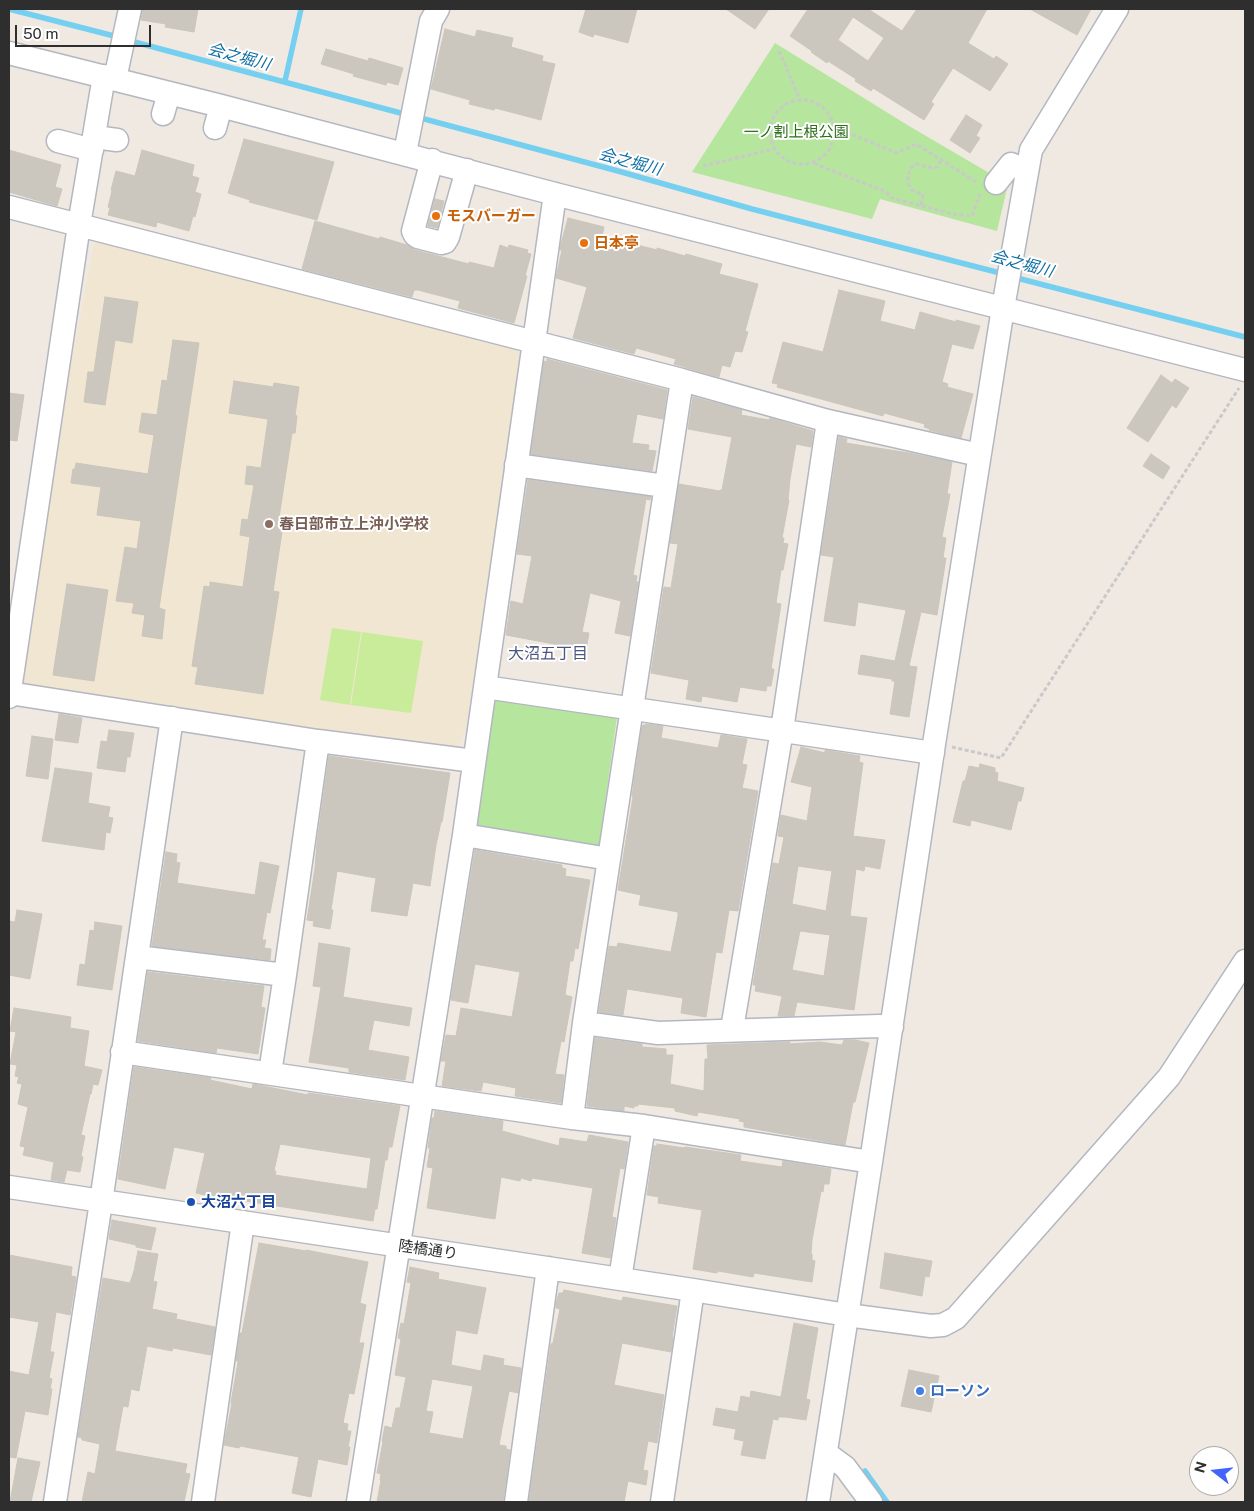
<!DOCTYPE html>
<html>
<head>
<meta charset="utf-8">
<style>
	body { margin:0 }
	#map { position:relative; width:1254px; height:1511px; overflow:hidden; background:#efe9e1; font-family:"Public Sans",sans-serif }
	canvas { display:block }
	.frame { position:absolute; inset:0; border:10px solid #2e2e2e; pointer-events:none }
	.north { position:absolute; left:1189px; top:1446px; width:50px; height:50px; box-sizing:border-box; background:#fff; border:1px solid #ababab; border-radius:50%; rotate:286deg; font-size:14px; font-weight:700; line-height:20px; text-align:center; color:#2e2e2e }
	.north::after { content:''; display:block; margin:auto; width:18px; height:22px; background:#4264fb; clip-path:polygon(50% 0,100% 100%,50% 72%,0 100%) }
	.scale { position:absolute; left:15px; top:25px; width:136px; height:22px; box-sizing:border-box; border:2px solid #2e2e2e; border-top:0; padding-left:6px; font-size:15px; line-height:18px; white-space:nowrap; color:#2e2e2e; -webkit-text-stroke:4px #fff; paint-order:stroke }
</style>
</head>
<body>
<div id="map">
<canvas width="1254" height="1511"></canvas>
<div class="frame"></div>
<div class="north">N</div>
<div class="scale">50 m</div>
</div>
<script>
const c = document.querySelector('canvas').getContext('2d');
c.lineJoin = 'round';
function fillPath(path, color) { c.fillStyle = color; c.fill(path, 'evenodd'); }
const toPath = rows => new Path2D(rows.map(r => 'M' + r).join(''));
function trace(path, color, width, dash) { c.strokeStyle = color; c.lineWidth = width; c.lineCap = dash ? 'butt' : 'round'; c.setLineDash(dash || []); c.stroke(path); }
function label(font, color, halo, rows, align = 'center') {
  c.font = font + ' "Public Sans","Noto Sans JP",sans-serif'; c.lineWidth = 4; c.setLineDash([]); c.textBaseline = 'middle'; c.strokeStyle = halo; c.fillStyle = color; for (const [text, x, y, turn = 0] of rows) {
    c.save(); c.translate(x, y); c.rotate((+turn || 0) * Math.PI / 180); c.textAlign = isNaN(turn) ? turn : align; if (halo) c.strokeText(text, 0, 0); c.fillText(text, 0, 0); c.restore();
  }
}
fillPath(toPath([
	[103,240,516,347,521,356,466,729,458,747,9,693,94,244]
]), '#f0e6d1');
fillPath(toPath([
	[775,43,909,126,1008,184,997,231,880,199,872,219,692,172],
	[492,698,617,717,599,847,471,830]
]), '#b6e59e');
fillPath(toPath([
	[332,628,361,632,350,705,320,700],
	[362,632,423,641,411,713,351,705]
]), '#c9ec9a');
trace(toPath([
	[9,9,118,37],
	[127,40,408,115],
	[285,81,301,9],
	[417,117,618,171,752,209,1004,274],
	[1013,277,1245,337],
	[865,1471,887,1502]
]), '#75cff0', 5.5);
const building = toPath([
	[143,9,198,9,194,32,165,27,166,24,141,20,143,9],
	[586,9,637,9,628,43,594,34,593,37,579,32,586,9],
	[726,9,769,9,755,29,726,9],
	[808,9,868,9,902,31,917,9,987,9,968,43,994,59,996,56,1008,64,990,91,953,68,931,102,934,104,924,120,873,88,871,91,855,81,856,79,828,61,827,63,811,52,812,51,790,36,808,9],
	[853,17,884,38,868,61,838,40,853,17],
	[1030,9,1091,9,1077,35,1030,9],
	[445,29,475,37,477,30,513,38,511,47,543,56,542,61,555,64,541,120,495,108,494,110,469,104,470,100,431,89,445,29],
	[326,49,368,61,369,58,403,68,398,85,387,82,386,85,353,76,354,74,321,64,326,49],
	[966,115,982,125,976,136,980,138,970,153,950,140,966,115],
	[244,139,334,162,317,220,249,202,250,200,228,193,244,139],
	[9,150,61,165,55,187,62,189,57,206,9,192,9,150],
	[142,150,194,165,192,176,199,178,195,192,201,194,195,217,193,216,189,231,157,222,156,227,108,215,110,208,108,207,112,191,111,190,116,171,135,176,142,150],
	[435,199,444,201,437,228,428,226,435,199],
	[568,218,604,227,602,236,657,250,657,248,685,256,686,254,722,264,719,274,758,284,745,331,748,332,742,352,735,351,730,367,722,365,719,377,674,364,676,359,636,348,634,354,573,338,587,287,556,278,562,250,560,250,561,244,568,218],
	[315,221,379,239,380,237,407,245,415,250,469,264,469,262,494,268,500,245,508,248,509,245,528,250,527,253,531,254,525,276,527,276,514,323,458,308,460,301,418,290,414,290,412,297,302,269,315,221],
	[839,290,885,301,880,321,915,330,920,312,956,322,956,320,980,326,973,349,952,344,942,382,948,384,947,387,973,394,961,438,929,430,930,429,924,427,925,424,884,413,883,416,777,387,778,384,772,383,783,342,823,352,839,290],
	[105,297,138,302,132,343,115,340,105,405,84,402,88,372,94,372,105,297],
	[173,340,199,343,159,608,165,610,162,639,142,636,145,615,132,613,134,603,116,601,125,547,137,549,141,521,97,515,101,487,71,483,73,469,75,469,76,463,148,474,154,435,139,432,142,413,157,415,162,380,167,381,173,340],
	[547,359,667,390,663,419,637,414,632,443,649,445,648,450,656,451,652,471,531,454,544,361,547,362,547,359],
	[1161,375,1172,383,1175,379,1189,388,1176,408,1172,405,1148,442,1127,428,1161,375],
	[234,381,273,387,274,383,299,387,295,415,297,416,295,433,292,433,278,524,283,525,273,591,279,592,263,694,195,684,198,667,192,666,204,586,210,587,210,582,243,587,250,537,240,535,242,519,248,520,254,485,245,484,247,466,261,468,268,419,229,413,234,381],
	[9,393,24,395,17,441,9,440,9,393],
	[693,397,742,410,741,415,769,420,770,418,813,431,811,447,796,444,790,479,788,500,789,500,782,538,784,538,783,543,788,544,783,570,781,570,776,603,781,604,771,669,774,669,771,686,767,686,766,691,740,687,737,702,702,696,701,702,686,699,689,680,651,673,664,587,671,588,678,544,670,543,679,484,720,491,720,490,722,490,732,437,688,429,693,397],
	[839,437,847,439,846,443,909,453,952,462,947,494,950,494,942,537,946,538,943,558,946,558,937,615,921,612,909,666,917,667,909,717,890,714,895,681,892,681,892,679,858,674,861,655,895,661,906,610,858,602,855,626,824,621,834,557,821,555,839,437],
	[1151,454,1170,467,1163,479,1143,466,1151,454],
	[528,480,651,497,650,500,646,499,633,575,637,576,636,582,638,582,630,636,615,633,621,601,590,593,582,632,589,633,586,650,506,635,511,601,523,604,532,556,517,554,528,480],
	[67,584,108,590,94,681,53,675,67,584],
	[59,714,82,718,78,743,55,740,59,714],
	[646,724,663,726,661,738,718,748,721,735,747,739,742,764,747,765,742,788,758,791,738,911,729,910,722,953,716,952,706,1017,681,1013,683,998,627,989,623,1015,599,1012,609,946,617,947,618,943,671,952,678,916,678,912,639,905,641,895,618,890,633,797,632,796,642,727,643,725,646,725,646,724],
	[109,730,134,733,130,757,127,757,125,772,97,768,101,741,107,742,109,730],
	[32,736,53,739,48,779,26,776,32,736],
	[801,747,825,753,825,750,860,756,859,762,863,763,853,836,885,840,880,869,865,866,864,871,856,869,850,916,867,918,854,1010,797,1002,794,1016,778,1016,782,996,755,991,756,985,753,985,773,863,779,864,784,837,778,836,781,815,807,821,812,787,791,782,801,747],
	[798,866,832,871,826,911,792,904,798,866],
	[800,931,830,935,824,976,792,970,800,931],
	[329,756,450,773,442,822,441,822,436,845,430,886,413,883,407,916,371,911,376,878,337,871,331,910,333,910,330,929,313,926,314,921,307,920,315,868,317,843,329,756],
	[980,764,995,768,995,772,998,773,997,781,1024,788,1021,801,1018,801,1011,830,971,820,970,826,953,822,963,781,965,781,969,766,979,768,980,764],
	[55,768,92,773,88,803,110,807,108,817,113,818,110,833,106,832,104,850,42,841,55,768],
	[475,850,562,865,562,868,566,869,565,876,590,880,578,949,575,948,573,961,570,961,565,995,572,997,564,1042,561,1041,555,1074,564,1075,561,1103,515,1096,516,1088,483,1082,481,1091,442,1086,446,1061,441,1061,446,1035,456,1036,461,1008,512,1017,520,972,475,964,468,1003,451,1000,475,850],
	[166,852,177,854,176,862,180,863,177,883,255,895,260,862,279,866,270,913,267,912,262,940,266,940,264,948,271,949,270,960,152,946,166,852],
	[17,910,42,914,30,979,9,975,9,921,15,922,17,910],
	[95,922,122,926,112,990,77,985,80,964,85,965,90,930,94,931,95,922],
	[319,943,350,948,343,997,412,1008,409,1026,374,1020,368,1050,409,1057,405,1080,349,1072,349,1068,309,1062,321,987,313,986,319,943],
	[148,972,264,986,261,1007,265,1008,258,1054,217,1048,216,1053,138,1041,148,972],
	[14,1008,71,1017,70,1028,89,1031,84,1066,102,1070,98,1085,93,1084,91,1094,90,1094,81,1135,85,1136,81,1156,83,1157,80,1172,67,1170,64,1182,51,1180,54,1162,23,1155,25,1147,20,1146,28,1107,18,1104,22,1084,17,1083,19,1077,15,1076,17,1065,10,1064,16,1032,10,1031,14,1008],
	[595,1038,642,1044,642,1047,666,1049,666,1055,673,1055,670,1084,704,1091,705,1059,708,1059,707,1045,790,1042,789,1044,820,1042,842,1045,844,1040,855,1040,869,1043,855,1102,853,1102,845,1145,744,1127,744,1122,739,1121,740,1119,698,1112,697,1116,675,1111,675,1108,638,1104,638,1106,634,1106,634,1108,624,1106,624,1111,587,1106,595,1038],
	[134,1067,211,1078,210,1080,252,1089,253,1084,308,1095,308,1093,400,1106,392,1147,389,1147,387,1160,385,1160,377,1209,375,1209,373,1221,239,1200,239,1202,196,1193,205,1153,174,1147,165,1189,118,1179,134,1067],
	[280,1144,371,1158,367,1189,275,1175,276,1171,274,1171,280,1144],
	[435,1111,503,1121,502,1131,559,1146,560,1138,587,1142,589,1135,628,1142,624,1169,620,1168,612,1217,616,1218,610,1258,582,1253,593,1188,532,1178,531,1181,521,1178,520,1181,501,1177,495,1219,427,1208,433,1168,427,1167,430,1148,428,1148,432,1118,434,1118,435,1111],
	[657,1144,684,1148,685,1147,741,1155,740,1161,782,1167,783,1161,831,1169,829,1184,824,1184,823,1192,821,1191,812,1240,811,1254,812,1254,812,1260,815,1261,812,1282,754,1273,753,1277,718,1271,717,1273,693,1269,702,1210,658,1203,659,1197,647,1195,654,1146,657,1146,657,1144],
	[112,1220,156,1228,151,1250,136,1247,136,1245,109,1239,112,1220],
	[259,1243,306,1251,306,1250,368,1262,360,1303,366,1305,359,1343,364,1343,354,1394,349,1393,343,1423,348,1424,347,1431,351,1431,348,1447,350,1447,347,1465,318,1459,311,1497,292,1493,299,1457,240,1446,239,1448,224,1445,232,1403,231,1403,238,1362,236,1360,240,1333,242,1333,259,1243],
	[138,1251,158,1254,153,1281,157,1282,152,1309,177,1314,176,1319,215,1327,211,1355,173,1348,172,1351,147,1346,139,1391,131,1389,128,1407,123,1406,115,1451,187,1464,185,1473,190,1474,184,1502,82,1502,88,1472,95,1474,100,1444,82,1440,82,1438,78,1437,103,1278,130,1283,134,1271,138,1251],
	[885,1253,932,1261,929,1277,925,1276,922,1296,880,1288,885,1253],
	[9,1255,72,1267,71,1276,76,1277,70,1315,56,1312,50,1352,54,1352,49,1378,52,1379,50,1389,52,1389,48,1415,25,1411,16,1458,9,1457,9,1371,29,1375,39,1322,9,1317,9,1255],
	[410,1267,439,1273,438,1279,486,1288,477,1334,456,1330,451,1365,481,1371,484,1355,504,1359,503,1365,521,1368,518,1393,509,1391,499,1445,506,1446,506,1449,510,1450,503,1502,377,1502,381,1480,380,1480,381,1474,377,1473,383,1442,382,1441,385,1426,392,1428,396,1408,400,1408,406,1377,395,1375,401,1339,398,1338,401,1323,404,1324,411,1283,407,1282,410,1267],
	[432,1379,473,1386,463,1439,429,1433,433,1412,426,1411,432,1379],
	[564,1290,622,1301,623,1297,677,1306,672,1337,673,1337,671,1352,622,1343,614,1385,664,1395,657,1443,648,1441,643,1470,648,1471,646,1485,628,1481,624,1502,529,1502,551,1344,553,1343,560,1309,556,1308,556,1303,559,1293,563,1293,564,1290],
	[794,1323,818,1328,806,1399,810,1400,806,1420,785,1417,778,1417,778,1420,773,1419,765,1459,741,1455,744,1441,734,1439,736,1429,713,1425,716,1408,738,1412,741,1396,750,1398,751,1391,781,1397,794,1323],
	[909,1370,939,1376,931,1412,901,1406,909,1370],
	[18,1458,40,1462,31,1502,10,1502,18,1458]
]);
fillPath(building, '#cbc7bf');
trace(building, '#cbc5ba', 1);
const minor = toPath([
	[9,53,221,106,555,194,1245,370],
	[115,79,130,9],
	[163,114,169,93],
	[215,128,221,106],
	[95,137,117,140],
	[58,141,92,150],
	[405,153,431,21,438,9],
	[432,160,413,231,415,235,418,237,441,243,445,242,448,237,467,170],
	[996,183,1011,164,1027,171],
	[9,207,682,380,828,421,979,455],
	[516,465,665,486],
	[485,687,933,753],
	[9,693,318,741,474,761],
	[9,697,79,225,104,76],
	[464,835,609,859],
	[137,957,285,975],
	[584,1023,658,1033,879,1026,892,1027],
	[732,1029,782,730,828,421],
	[122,1052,572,1118,644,1126,871,1162],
	[270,1073,285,975,318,741],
	[572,1118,584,1023,682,380],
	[9,1187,693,1290,847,1315,931,1326,943,1325,956,1318,1169,1077,1245,961],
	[620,1279,644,1126],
	[826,1453,845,1467,871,1502],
	[55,1502,101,1202,172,718],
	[203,1502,243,1222],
	[358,1502,464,835,555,194],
	[516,1502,548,1268],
	[662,1502,693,1290],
	[818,1502,871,1162,934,744,1003,308,1031,150,1117,9]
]);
trace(minor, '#b4b7c1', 25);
trace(toPath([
	[779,51,800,100],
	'770 132a32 32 0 1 1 64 0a32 32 0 1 1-64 0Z',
	[834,130,839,129,897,153,916,144,976,182],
	[814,163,827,169,885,191,892,198,953,214,972,216,980,194],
	[703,166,774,149],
	[921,205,923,195,912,190,908,183,908,176,910,169,916,164,932,168,938,167,941,160],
	[952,747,1001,758,1239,388]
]), '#c9c9c9', 3, [4, 2.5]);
trace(minor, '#fff', 22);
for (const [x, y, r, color] of [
	[436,216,5,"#e8710a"],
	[584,243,5,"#e8710a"],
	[269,524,5,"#8d6e63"],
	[191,1202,5,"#1a4fb4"],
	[920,1391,5,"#3f7fe0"]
]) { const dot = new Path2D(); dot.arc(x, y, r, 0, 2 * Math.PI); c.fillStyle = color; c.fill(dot); trace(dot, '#fff', 2); }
label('15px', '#2c6e1b', '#fff', [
	["一ノ割上根公園",796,132]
]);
label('bold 15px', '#c56008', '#fff', [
	["モスバーガー",446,216],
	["日本亭",594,243]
], 'left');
label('bold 15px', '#785e54', '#fff', [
	["春日部市立上沖小学校",279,524]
], 'left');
label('bold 15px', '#164399', '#fff', [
	["大沼六丁目",201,1202]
], 'left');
label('15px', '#2e2e2e', '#fff', [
	["陸橋通り",428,1250,8]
]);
label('bold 15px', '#366cbe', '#fff', [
	["ローソン",930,1391]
], 'left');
label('italic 16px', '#0d6fa3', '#fff', [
	["会之堀川",239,57,15],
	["会之堀川",630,162,15],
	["会之堀川",1022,264,15]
]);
label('16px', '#4d5680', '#fff', [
	["大沼五丁目",548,654]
]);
</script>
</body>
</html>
